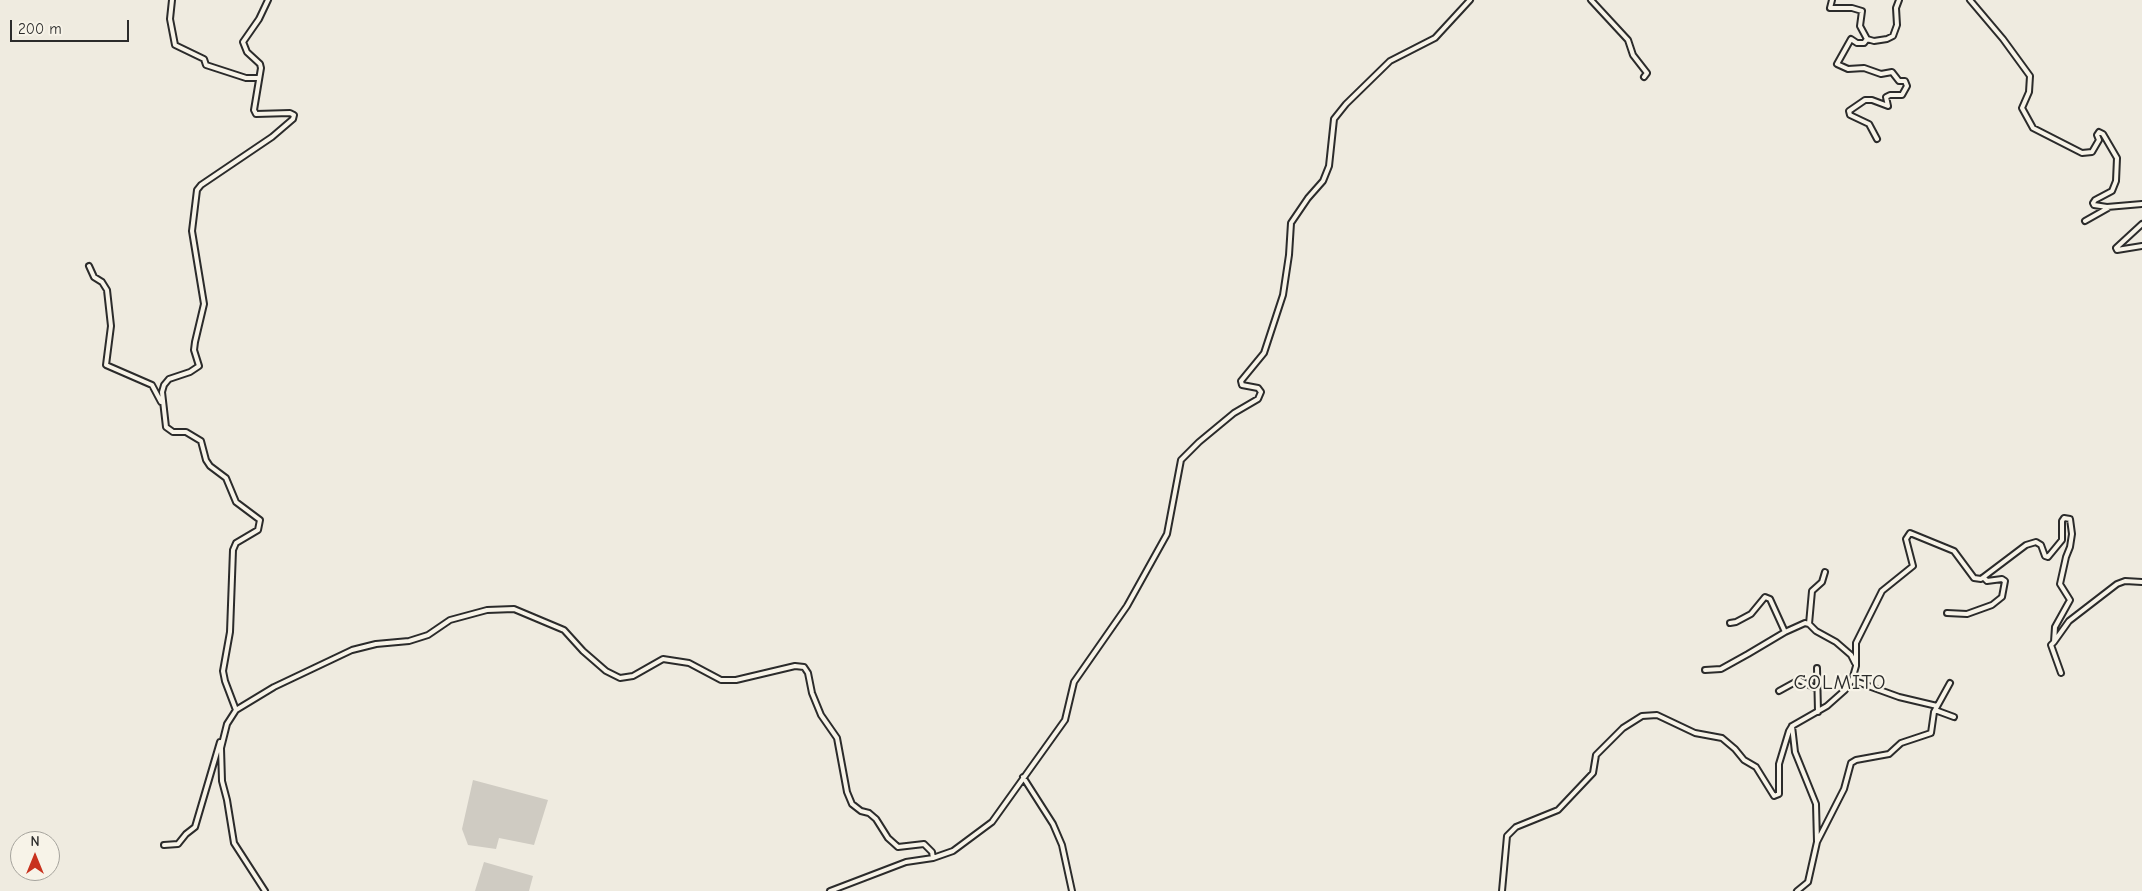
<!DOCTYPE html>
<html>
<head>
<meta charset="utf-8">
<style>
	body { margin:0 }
	#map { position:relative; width:2142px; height:891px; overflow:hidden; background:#efebe0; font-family:"Comic Neue",sans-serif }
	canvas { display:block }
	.north { position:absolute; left:10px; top:831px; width:50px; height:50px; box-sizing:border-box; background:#f7f3e8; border:1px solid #a5a39c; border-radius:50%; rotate:0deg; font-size:14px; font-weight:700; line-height:20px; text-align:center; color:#2b2b2b }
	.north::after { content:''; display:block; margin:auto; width:18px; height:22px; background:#c8321e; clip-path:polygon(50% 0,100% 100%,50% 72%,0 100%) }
	.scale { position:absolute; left:10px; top:20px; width:119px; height:22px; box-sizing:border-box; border:2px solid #2b2b2b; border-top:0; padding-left:6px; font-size:15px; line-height:18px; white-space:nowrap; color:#2b2b2b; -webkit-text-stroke:4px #f7f3e8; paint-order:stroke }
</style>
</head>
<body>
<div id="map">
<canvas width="2142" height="891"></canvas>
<div class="north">N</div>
<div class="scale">200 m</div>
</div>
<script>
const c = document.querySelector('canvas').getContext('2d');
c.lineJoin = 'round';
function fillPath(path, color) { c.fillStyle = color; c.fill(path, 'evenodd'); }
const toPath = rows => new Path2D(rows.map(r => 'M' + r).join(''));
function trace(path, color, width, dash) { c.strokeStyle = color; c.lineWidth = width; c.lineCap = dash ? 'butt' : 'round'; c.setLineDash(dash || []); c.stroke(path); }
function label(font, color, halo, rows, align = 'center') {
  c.font = font + ' "Comic Neue",sans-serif'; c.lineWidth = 4.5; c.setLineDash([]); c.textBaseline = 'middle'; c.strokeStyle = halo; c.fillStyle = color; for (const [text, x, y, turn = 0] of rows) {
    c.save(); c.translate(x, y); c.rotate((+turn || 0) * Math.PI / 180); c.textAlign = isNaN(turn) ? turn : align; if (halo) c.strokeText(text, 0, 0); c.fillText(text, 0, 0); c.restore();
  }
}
fillPath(toPath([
	[473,780,548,800,534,845,499,838,496,849,468,845,462,829],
	[484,862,533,876,529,891,475,891]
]), '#cfcbc2');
const minor = toPath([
	[172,0,170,19,175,45,204,59,206,65,246,78,259,78],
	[1591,0,1628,40,1633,55,1647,73,1644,77],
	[1832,0,1830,8,1852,8,1862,11,1860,26,1867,39,1874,41,1887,39,1893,36,1897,25,1896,8,1899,0],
	[1970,0,2003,39,2030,76,2029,92,2022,108,2033,128,2082,153,2092,152,2099,140,2097,135,2099,132,2103,134,2117,158,2116,181,2112,191,2095,200,2093,203,2094,205,2107,207,2142,204],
	[1867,39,1864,43,1857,43,1851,39,1837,64,1848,69,1864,68,1881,74,1892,72,1899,81,1905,81,1907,86,1902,95,1890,95,1886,97,1888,106,1872,100,1865,100,1849,111,1850,115,1869,124,1877,139],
	[2085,221,2108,208],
	[2142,224,2116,248,2117,250,2142,246],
	[89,266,94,277,102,282,107,290,111,326,106,365,152,385,161,402],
	[1947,613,1967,614,1992,605,2002,597,2005,581,2002,579,1987,581,1984,578],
	[1730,623,1736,622,1751,614,1765,597,1770,599,1785,632],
	[1809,624,1812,591,1822,582,1825,572],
	[2054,642,2051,645,2061,673],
	[1817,668,1818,712],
	[1705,670,1721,669,1748,654,1785,632,1805,623,1809,624,1816,631,1836,642,1851,655,1855,663],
	[1852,680,1899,697,1937,706],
	[1779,691,1799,680,1817,689],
	[236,710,225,681,223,671,230,632,233,550,236,543,258,530,260,520,236,502,226,478,210,466,206,460,201,441,186,432,173,432,166,427,162,392,164,385,169,379,190,372,199,366,194,350,195,342,204,304,192,231,197,190,201,185,272,137,293,119,294,115,290,113,256,114,254,110,261,68,260,64,247,52,243,42,259,19,268,0],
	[1935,710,1954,717],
	[1792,726,1795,752,1816,804,1817,842,1808,882,1797,891],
	[1023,777,1053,824,1062,845,1072,891],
	[1817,842,1844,789,1851,763,1856,760,1889,754,1901,743,1931,733,1934,712,1950,683],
	[164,845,178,844,186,834,195,827,220,742],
	[265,891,234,843,227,800,222,781,221,748,227,724,236,710,274,687,352,650,376,644,409,641,428,635,450,620,487,610,514,609,564,630,583,651,606,671,620,678,633,676,663,659,689,663,721,680,736,680,795,666,804,667,808,673,812,693,821,715,837,738,847,792,852,804,861,811,869,813,876,819,888,838,898,847,924,844,932,852,933,858],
	[830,891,906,862,933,858,953,851,992,822,1065,720,1074,682,1127,606,1167,534,1181,460,1199,442,1234,413,1258,399,1261,392,1258,388,1242,385,1241,381,1264,353,1283,295,1289,255,1291,223,1308,198,1323,181,1329,166,1334,119,1346,104,1390,61,1435,38,1470,0],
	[1502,891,1507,836,1516,827,1558,810,1593,773,1596,755,1623,728,1642,716,1657,715,1695,733,1722,738,1735,749,1744,760,1756,767,1774,796,1779,794,1779,764,1789,731,1792,726,1827,706,1845,690,1852,680,1856,666,1856,643,1882,591,1913,566,1906,539,1910,533,1954,551,1974,578,1981,579,2026,545,2036,542,2041,545,2045,556,2048,557,2062,540,2062,521,2064,518,2070,519,2072,534,2070,547,2066,557,2060,584,2070,600,2055,627,2054,642,2069,621,2117,584,2125,581,2142,582]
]);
trace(minor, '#2b2b2b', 8);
trace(minor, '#f7f3e8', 4);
c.letterSpacing = '1px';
label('21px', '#2b2b2b', '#f7f3e8', [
	["COLMITO",1840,683]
]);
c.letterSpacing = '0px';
</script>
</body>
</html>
